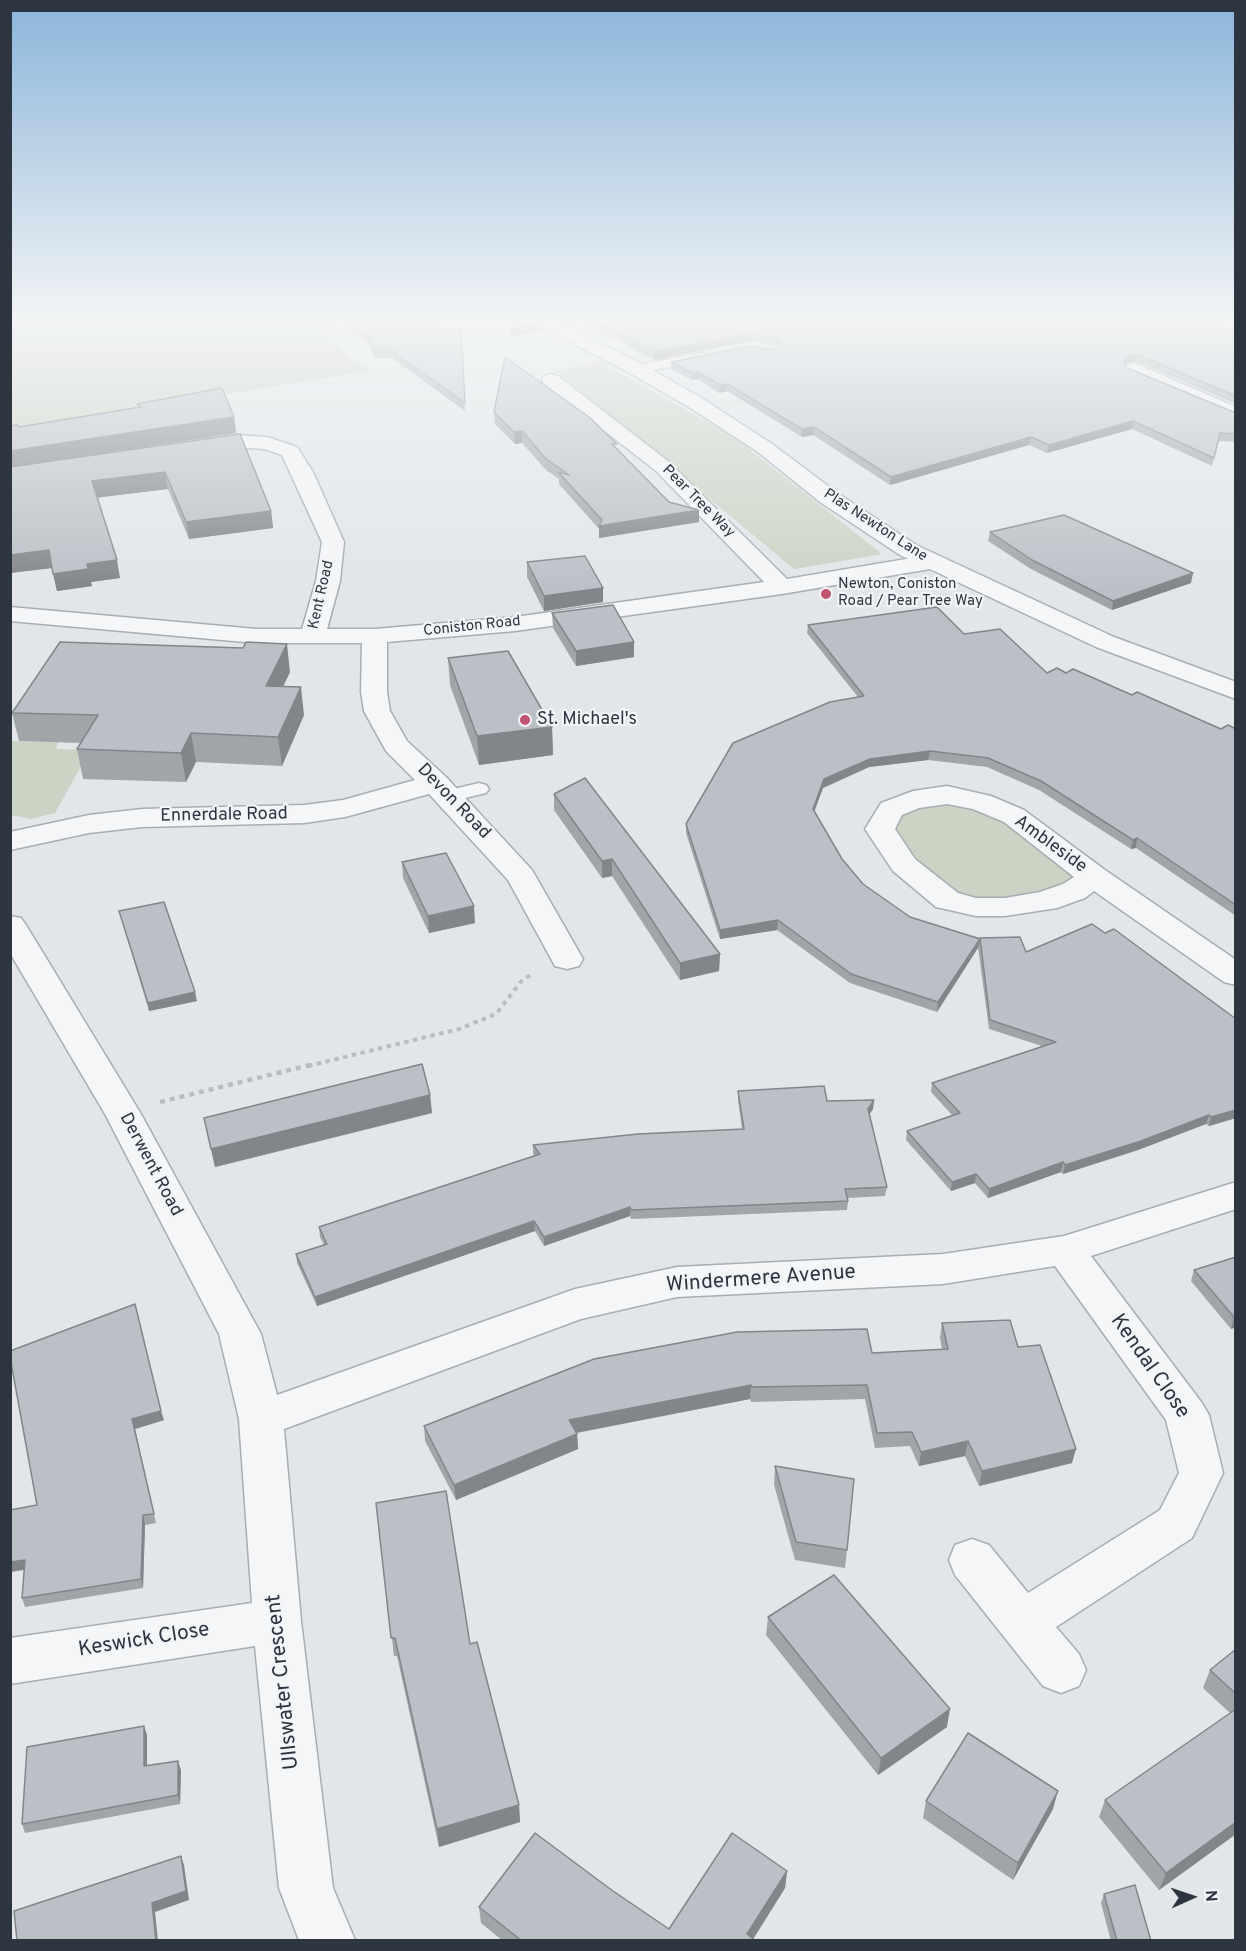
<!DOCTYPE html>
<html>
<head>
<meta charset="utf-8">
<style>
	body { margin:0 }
	#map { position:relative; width:1246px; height:1951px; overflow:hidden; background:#e2e6e9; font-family:Overpass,sans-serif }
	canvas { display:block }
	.frame { position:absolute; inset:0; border:12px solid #2c3540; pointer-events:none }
	.north { position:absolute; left:1162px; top:1867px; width:60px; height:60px; -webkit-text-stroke:4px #f2f5f7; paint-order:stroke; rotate:87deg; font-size:16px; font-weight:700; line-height:24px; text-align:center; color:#2c3540 }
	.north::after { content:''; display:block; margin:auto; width:21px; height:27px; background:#2c3540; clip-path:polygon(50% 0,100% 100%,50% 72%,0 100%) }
</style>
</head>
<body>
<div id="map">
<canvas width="1246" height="1951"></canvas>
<div class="frame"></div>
<div class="north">N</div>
</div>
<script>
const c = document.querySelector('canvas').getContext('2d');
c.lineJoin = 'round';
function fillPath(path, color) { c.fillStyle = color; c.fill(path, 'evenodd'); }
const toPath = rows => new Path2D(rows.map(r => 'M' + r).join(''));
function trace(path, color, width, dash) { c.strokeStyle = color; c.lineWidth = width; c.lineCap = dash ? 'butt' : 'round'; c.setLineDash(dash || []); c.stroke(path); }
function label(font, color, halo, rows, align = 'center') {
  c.font = font + ' Overpass,sans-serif'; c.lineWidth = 4.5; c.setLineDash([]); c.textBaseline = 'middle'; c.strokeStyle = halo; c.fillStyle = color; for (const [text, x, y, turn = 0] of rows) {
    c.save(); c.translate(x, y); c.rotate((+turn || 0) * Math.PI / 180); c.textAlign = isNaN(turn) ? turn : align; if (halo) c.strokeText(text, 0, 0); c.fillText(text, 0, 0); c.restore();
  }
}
fillPath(toPath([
	[99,318,301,318,369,371,11,429,11,327],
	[598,361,731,435,882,554,794,569,557,372],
	[10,741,58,742,56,749,90,750,55,813,31,819,11,815],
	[913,800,981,802,1094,877,1046,901,947,900,880,829]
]), '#cad3c4');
const service = toPath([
	[703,353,708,354,710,357,708,360,637,373,630,369,637,365,703,353],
	[479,783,486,785,489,789,486,793,448,802,441,800,438,796,441,792,479,783]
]);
const minor = toPath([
	[10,318,31,318,28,322,22,323,10,323,10,318],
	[1186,318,1212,318,1236,326,1236,337,1189,322,1186,318],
	[1134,363,1236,407,1236,421,1127,373,1125,369,1127,365,1134,363],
	[551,374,558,376,669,462,787,579,930,555,938,557,942,562,938,567,930,569,782,594,515,631,387,642,387,692,390,711,407,741,446,777,532,870,583,959,579,966,567,969,555,966,508,880,429,794,345,817,304,823,142,827,89,833,10,850,10,832,89,815,142,809,304,805,343,800,415,780,386,751,364,711,361,692,362,643,256,643,10,621,10,607,256,629,302,629,316,581,322,542,282,455,264,449,236,447,199,452,192,450,189,446,192,442,236,435,267,437,297,447,313,472,344,542,340,581,327,629,375,629,515,617,764,582,655,470,544,384,542,380,544,376,551,374],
	[947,786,991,796,1024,810,1105,870,1236,960,1236,985,1224,982,1094,891,1085,898,1057,908,1005,916,976,916,936,907,893,871,865,829,881,803,913,791,947,786],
	[947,804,973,809,1004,822,1074,877,1063,884,1040,892,1005,898,976,898,958,893,915,859,895,829,902,815,919,808,947,804],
	[10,916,21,918,26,925,141,1114,261,1334,277,1395,575,1289,677,1267,943,1254,1064,1236,1236,1182,1236,1209,1091,1256,1202,1403,1209,1415,1223,1473,1192,1538,1056,1627,1079,1654,1086,1670,1079,1686,1061,1693,1043,1686,955,1575,949,1560,955,1545,972,1539,989,1545,1028,1593,1160,1510,1179,1473,1166,1420,1055,1266,943,1284,677,1297,581,1319,284,1429,301,1621,333,1888,355,1940,299,1940,279,1888,255,1646,10,1684,10,1638,252,1603,239,1419,219,1334,105,1114,10,953,10,916]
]);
const tertiary = toPath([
	[528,318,550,318,644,365,703,399,772,444,836,492,916,545,1114,637,1236,682,1236,699,1096,647,900,555,820,502,758,452,689,407,630,373,531,322,528,318]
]);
trace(service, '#a8adb3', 3);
trace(minor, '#a8adb3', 3);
trace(tertiary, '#a8adb3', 3);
trace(toPath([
	[308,1066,459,1029,496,1014,523,979,533,974]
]), '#b9bcc1', 4, [4.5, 4.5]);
trace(toPath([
	[160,1102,314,1064]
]), '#b9bcc1', 4.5, [5, 5]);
fillPath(service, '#f5f6f8');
fillPath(minor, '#f5f6f8');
fillPath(tertiary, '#f5f6f8');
fillPath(toPath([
	[304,318,431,318,444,332,461,328,465,411,392,358,374,358,369,342,348,330,344,322,317,327],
	[555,318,1192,318,1236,332,1236,404,1135,361,1126,363,1126,364,1127,368,1236,413,1236,442,1218,441,1212,466,1132,429,1047,453,1029,445,890,485,813,435,802,437,727,391,719,393,698,379,692,380,671,369,671,362,772,350,777,347,776,346,751,341,654,360,582,322,568,325],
	[1219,318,1236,318,1236,324],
	[137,404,234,417,236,433,48,462,240,434,271,511,273,528,189,539,168,489,97,497,120,578,91,582,92,586,57,591,52,568,10,573,10,426,19,427,138,407],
	[494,412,617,450,669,502,699,510,699,522,599,538,599,529,559,484,559,479,546,470,522,443,515,444,495,424],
	[990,532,1191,583,1112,610,1031,569,988,541],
	[527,562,603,588,603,602,544,611,527,577],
	[552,613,634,657,576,666,553,628],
	[808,625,964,634,1047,673,1066,673,1132,695,1221,729,1236,729,1236,916,1136,848,1131,849,1039,790,987,767,928,760,869,767,823,788,814,811,842,859,863,884,910,917,1026,952,1236,1118,1209,1126,1206,1124,1138,1150,1063,1174,1061,1172,988,1198,975,1183,951,1191,906,1140,907,1131,952,1115,931,1092,932,1083,1042,1046,989,1029,978,947,937,1012,850,983,777,930,720,939,686,833,686,824,858,697,807,633],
	[448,658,552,727,553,755,479,765,450,685],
	[290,672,283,686,304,715,282,766,196,762,186,782,83,779,77,749,81,743,19,741,12,713],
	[554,794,720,954,719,971,680,980,612,876,602,878,554,810],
	[402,862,475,923,429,933,403,878],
	[119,911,197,1001,149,1011],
	[738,1091,827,1101,874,1100,873,1109,869,1114,887,1187,885,1196,847,1198,848,1201,847,1210,631,1219,630,1216,544,1246,535,1231,317,1306,297,1263,296,1254,324,1245,320,1237,319,1227,535,1156,533,1154,533,1145,742,1129,738,1100],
	[430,1095,432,1113,215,1167,204,1118],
	[1236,1257,1236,1327,1231,1329,1191,1281,1194,1270],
	[942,1323,1018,1347,1072,1463,979,1486,965,1456,919,1466,910,1446,875,1448,865,1399,751,1402,750,1399,577,1433,578,1449,456,1500,425,1441,424,1426,872,1353,942,1349,940,1338],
	[10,1357,164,1420,135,1429,156,1523,145,1525,143,1588,25,1607,22,1598,24,1570,10,1572,10,1510,37,1505],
	[775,1466,847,1550,845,1568,795,1560,774,1485],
	[376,1503,519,1805,520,1822,439,1847,397,1656,394,1656],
	[768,1617,947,1727,878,1775,766,1635],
	[1236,1649,1236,1834,1159,1890,1099,1817,1105,1800,1230,1713,1203,1688,1210,1670],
	[144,1726,147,1735,147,1766,181,1770,180,1804,25,1833,22,1824],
	[926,1801,1053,1809,1013,1880,923,1818],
	[787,1871,785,1888,753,1939,756,1941,503,1941,481,1923,479,1907,613,1891,669,1929],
	[1104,1894,1151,1941,1111,1941,1101,1903]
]), '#a0a5aa');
fillPath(toPath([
	[322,318,344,318,344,322,317,327,317,319],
	[568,318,582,318,582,322,568,325],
	[542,323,542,330,511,337,511,330],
	[751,334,751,341,654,360,654,352],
	[1136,354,1135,361,1126,363,1123,368,1124,361,1128,356],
	[698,372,698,379,692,380,692,373],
	[727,384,727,391,719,393,720,385],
	[234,417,236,433,10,468,10,451],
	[1133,421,1132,429,1047,453,1049,445],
	[814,427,813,435,802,437,802,429],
	[522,431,522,443,515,444,514,432],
	[1031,437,1029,445,890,485,891,477],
	[165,472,168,489,95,498,92,481],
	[699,510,699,522,599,538,599,526],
	[271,511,273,528,189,539,186,522],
	[49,550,52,568,10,573,10,555],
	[117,560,120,578,91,582,92,586,57,591,53,574,87,564],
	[1193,573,1191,583,1112,610,1113,601],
	[603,588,603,602,544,611,544,596],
	[634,642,634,657,576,666,576,651],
	[287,644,290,672,270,714,266,686],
	[301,687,304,715,282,766,278,737],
	[552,727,553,755,479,765,477,736],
	[191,733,196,762,186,782,181,753],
	[930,751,928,760,869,767,823,788,812,818,813,809,824,779,870,759],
	[1137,838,1136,848,1131,849,1133,840],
	[612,859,612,876,602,878,602,861],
	[474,906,475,923,429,933,428,916],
	[778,920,777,930,720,939,720,930],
	[980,939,978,948,937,1012,938,1002],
	[720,954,719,971,680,980,680,963],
	[195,992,197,1001,149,1011,148,1003],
	[430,1095,432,1113,215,1167,211,1149],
	[874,1100,873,1109,867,1118,868,1109],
	[1236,1110,1236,1118,1209,1126,1211,1117],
	[1209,1115,1206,1124,1138,1150,1063,1174,1065,1165],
	[1063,1162,1061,1172,988,1198,989,1189],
	[976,1174,975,1183,951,1191,952,1182],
	[630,1207,630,1216,544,1246,544,1237],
	[534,1221,535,1231,317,1306,315,1297],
	[1236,1316,1236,1327,1231,1329,1234,1317],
	[751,1385,750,1399,569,1434,569,1420],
	[161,1411,164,1420,135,1429,156,1523,132,1419],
	[577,1434,578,1449,456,1500,454,1485],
	[968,1441,965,1456,919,1466,921,1452],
	[1076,1449,1072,1463,979,1486,982,1471],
	[143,1515,145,1525,143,1588,141,1579],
	[25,1560,28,1569,10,1572,10,1562],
	[950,1709,947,1727,878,1775,881,1758],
	[144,1726,147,1735,147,1775,144,1766],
	[178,1761,181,1770,180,1804,178,1795],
	[1058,1791,1053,1809,1013,1880,1018,1863],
	[519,1805,520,1822,439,1847,437,1829],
	[1236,1822,1236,1834,1159,1890,1166,1873],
	[181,1856,184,1865,189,1900,155,1912,158,1941,156,1941,152,1903],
	[787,1871,785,1888,752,1941,747,1934]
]), '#82868b');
const building = toPath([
	[345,318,431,318,444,332,461,328,465,403,391,350,373,350,369,335,348,322,345,318],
	[513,318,532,318,542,323,511,330,513,318],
	[588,318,1192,318,1236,332,1236,396,1136,354,1128,356,1124,361,1127,368,1236,413,1236,434,1220,433,1214,458,1133,421,1049,445,1031,437,891,477,814,427,802,429,727,384,720,385,698,372,692,373,671,362,751,346,772,350,781,344,777,339,751,334,654,352,588,318],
	[505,357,589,417,617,444,612,444,669,502,699,510,599,526,602,520,558,472,569,475,546,459,522,431,514,432,494,412,505,357],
	[222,388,234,417,10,451,10,426,17,425,19,427,141,407,137,404,222,388],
	[240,434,271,511,186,522,165,472,92,481,117,560,87,564,88,569,53,574,49,550,10,555,10,467,240,434],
	[1064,515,1193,573,1113,601,1032,560,990,532,1064,515],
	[585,556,603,588,544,596,527,562,585,556],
	[613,605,634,642,576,651,552,613,613,605],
	[937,607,964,634,1000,629,1047,673,1057,668,1066,673,1073,669,1132,695,1137,692,1221,729,1228,725,1236,729,1236,905,1137,838,1133,840,1041,781,988,758,930,751,870,759,824,779,813,809,842,859,863,884,910,917,980,939,938,1002,851,974,778,920,720,930,686,824,733,743,830,702,864,696,808,625,937,607],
	[60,642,243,648,246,642,287,644,266,686,301,687,278,737,191,733,181,753,77,749,98,715,12,713,60,642],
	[508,651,552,727,477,736,448,658,508,651],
	[585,778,720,954,680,963,612,859,602,861,554,794,585,778],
	[446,853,474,906,428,916,402,862,446,853],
	[164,902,195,992,148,1003,119,911,164,902],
	[1092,924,1105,933,1114,929,1236,1019,1236,1110,1211,1117,1209,1115,1141,1141,1065,1165,1063,1162,989,1189,976,1174,952,1182,907,1131,960,1113,932,1083,1056,1042,990,1020,980,938,1020,937,1026,952,1092,924],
	[422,1064,430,1095,211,1149,204,1118,422,1064],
	[824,1086,827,1101,874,1100,868,1109,887,1187,845,1189,848,1201,631,1210,630,1207,544,1237,534,1221,315,1297,296,1254,327,1244,319,1227,540,1154,533,1145,638,1134,744,1129,738,1091,824,1086],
	[1236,1257,1236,1316,1234,1317,1194,1270,1236,1257],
	[135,1304,161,1411,132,1419,154,1514,143,1515,141,1579,22,1598,25,1560,10,1562,10,1510,37,1505,10,1357,10,1351,135,1304],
	[1010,1320,1018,1347,1040,1345,1076,1449,982,1471,968,1441,921,1452,912,1432,877,1433,867,1385,752,1387,751,1385,569,1420,577,1434,454,1485,424,1426,594,1359,737,1332,867,1329,872,1353,948,1349,942,1323,1010,1320],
	[775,1466,854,1479,847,1550,796,1542,775,1466],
	[446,1491,470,1644,477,1642,519,1805,437,1829,395,1638,391,1638,376,1503,446,1491],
	[834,1575,950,1709,881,1758,768,1617,834,1575],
	[1236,1649,1236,1694,1210,1670,1236,1649],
	[1236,1709,1236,1822,1166,1873,1105,1800,1236,1709],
	[144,1726,144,1766,178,1761,178,1795,22,1824,27,1747,144,1726],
	[968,1733,1058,1791,1018,1863,926,1801,968,1733],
	[535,1833,613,1891,669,1929,732,1833,787,1871,747,1934,756,1941,522,1941,479,1907,535,1833],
	[181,1856,186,1891,152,1903,156,1941,17,1941,14,1911,181,1856],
	[1135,1885,1151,1941,1117,1941,1104,1894,1135,1885]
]);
fillPath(building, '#bac0c6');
trace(building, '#82868b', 1.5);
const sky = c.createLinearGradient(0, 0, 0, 591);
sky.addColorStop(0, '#8bb5da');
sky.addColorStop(0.54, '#f2f4f5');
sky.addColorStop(1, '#f2f4f500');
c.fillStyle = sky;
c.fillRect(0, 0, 1246, 591);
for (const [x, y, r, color] of [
	[826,594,6,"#c25371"],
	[525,720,6,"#c25371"]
]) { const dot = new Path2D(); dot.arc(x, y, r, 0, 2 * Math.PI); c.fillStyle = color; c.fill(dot); trace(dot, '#f2f5f7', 2); }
label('15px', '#2c3540', '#f2f5f7', [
	["Pear Tree Way",698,502,45],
	["Plas Newton Lane",875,526,33],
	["Kent Road",322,595,-77],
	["Coniston Road",472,627,-6]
]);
label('15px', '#2c3540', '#f2f5f7', [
	["Newton, Coniston",838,585],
	["Road / Pear Tree Way",838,602]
], 'left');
label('18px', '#2c3540', '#f2f5f7', [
	["St. Michael's",537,720]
], 'left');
label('18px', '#2c3540', '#f2f5f7', [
	["Devon Road",453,802,46],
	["Ennerdale Road",224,816,-1],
	["Ambleside",1050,845,36],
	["Derwent Road",150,1165,62]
]);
label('21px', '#2c3540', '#f2f5f7', [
	["Windermere Avenue",761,1280,-4],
	["Kendal Close",1149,1367,55],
	["Keswick Close",144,1641,-9],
	["Ullswater Crescent",284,1682,-96]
]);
</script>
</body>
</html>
